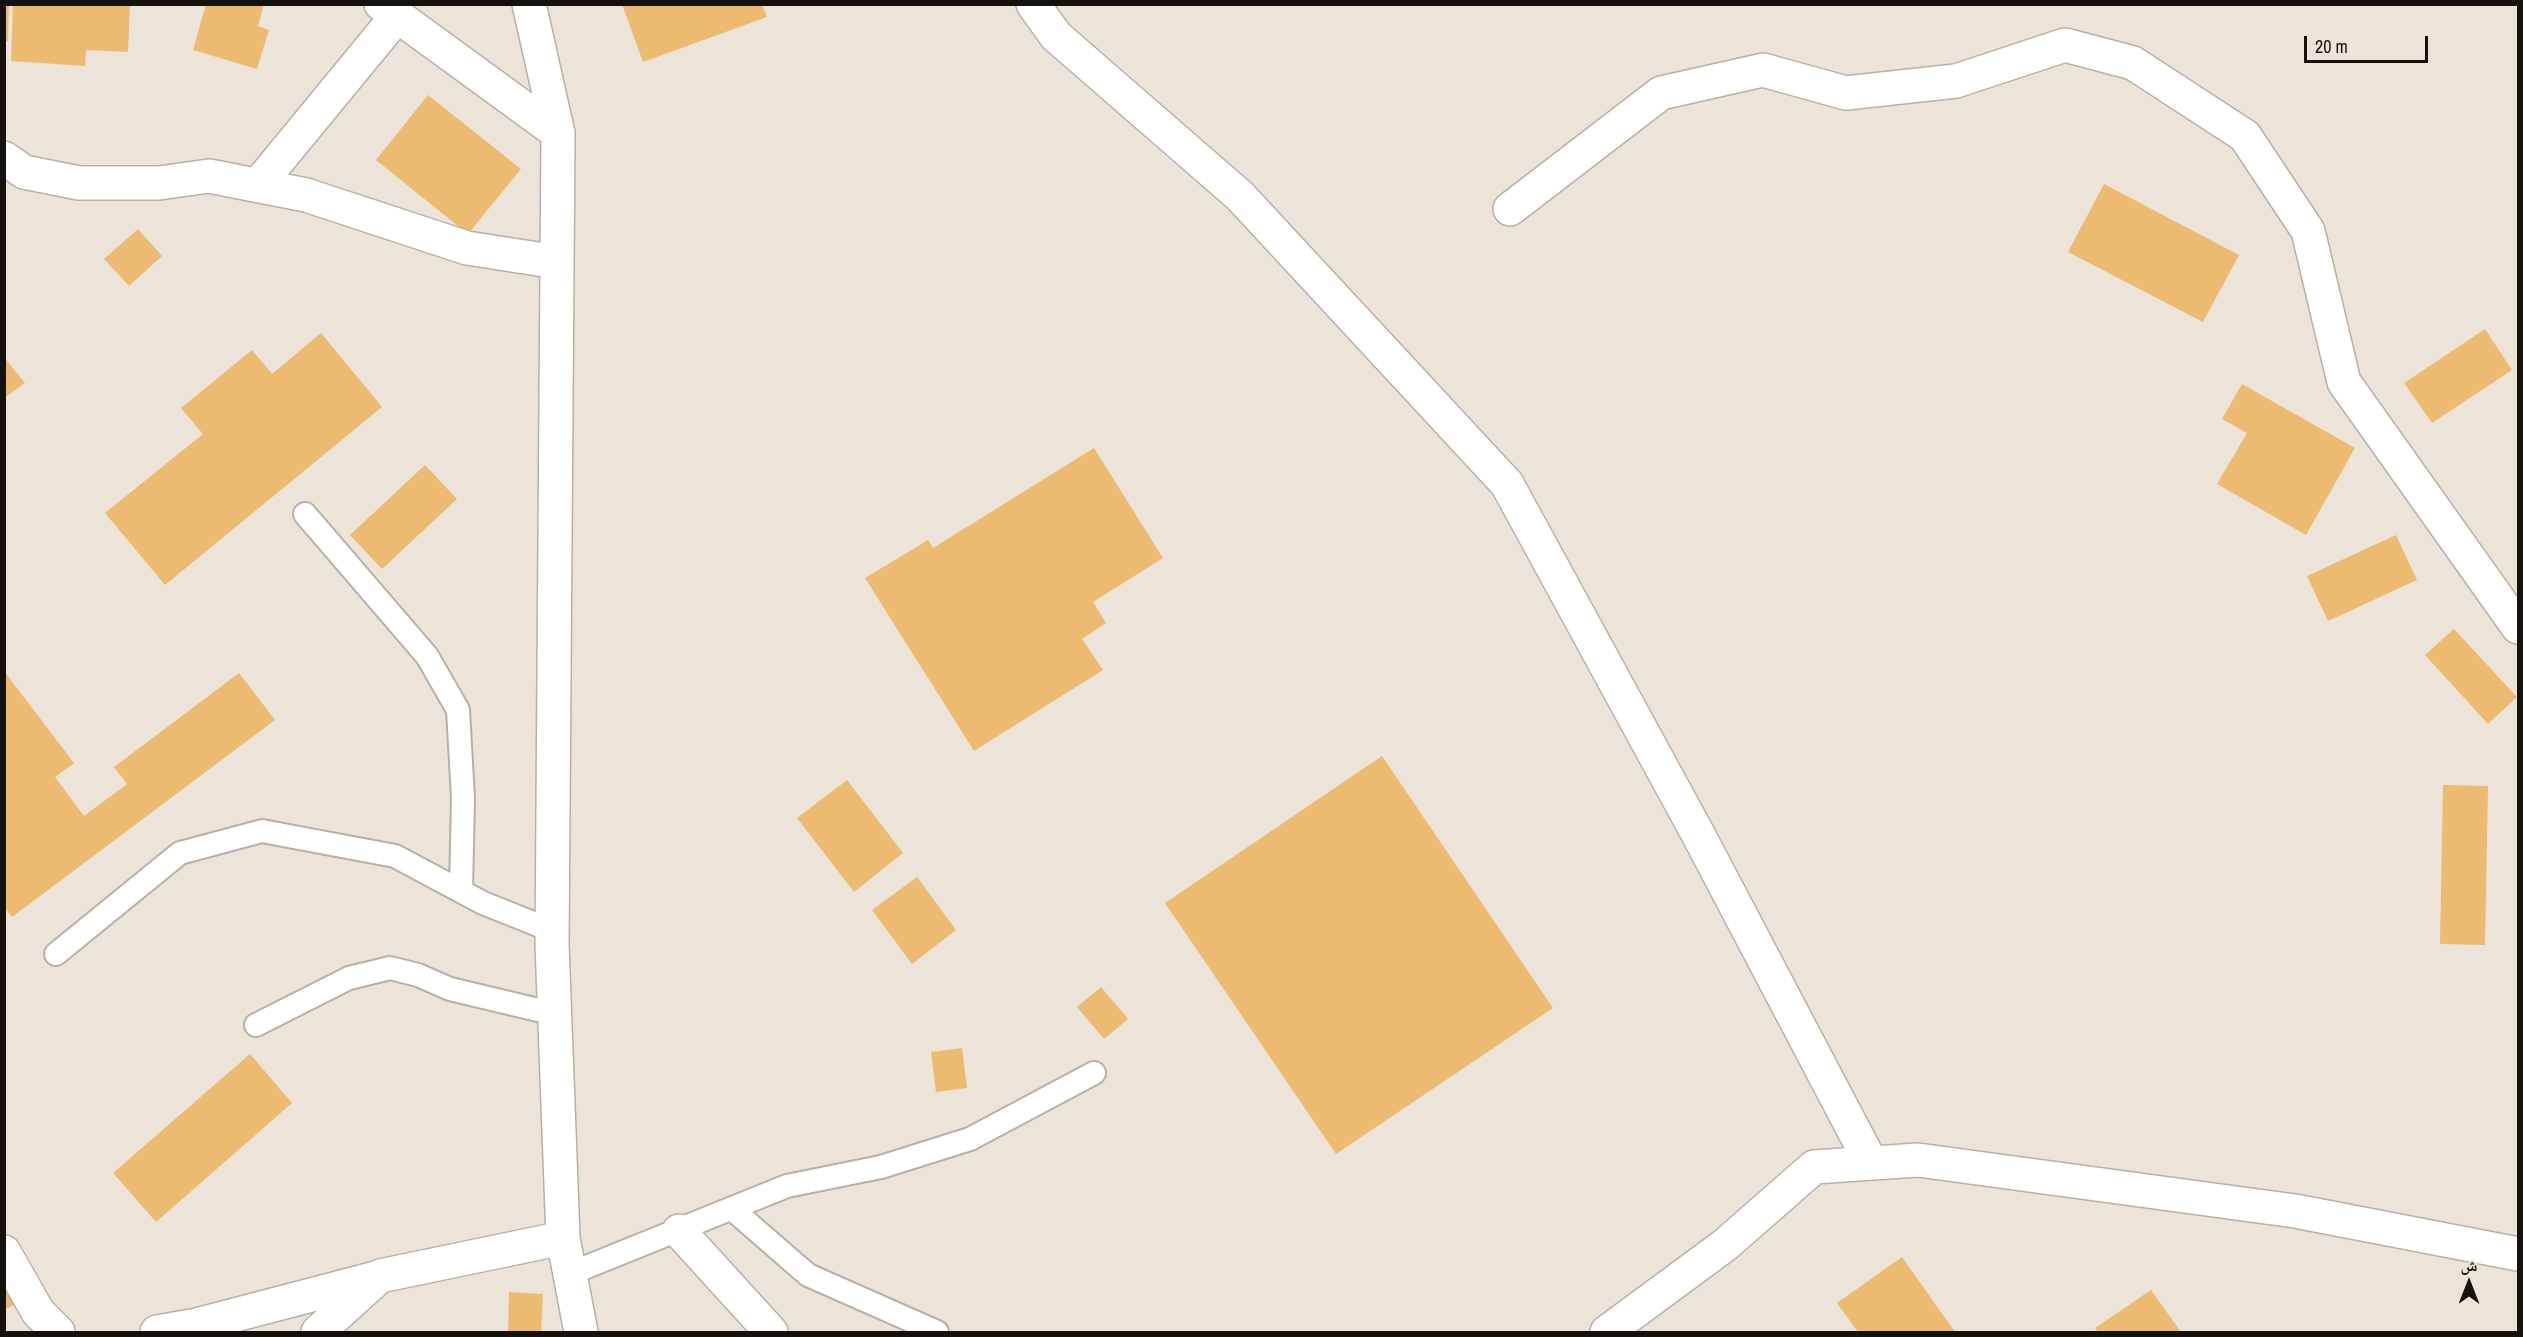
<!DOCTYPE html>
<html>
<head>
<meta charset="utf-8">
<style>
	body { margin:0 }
	#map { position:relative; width:2523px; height:1337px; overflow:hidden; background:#ece4d8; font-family:"Archivo Narrow","Noto Naskh Arabic",sans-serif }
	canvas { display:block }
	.frame { position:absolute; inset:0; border:6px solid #15120e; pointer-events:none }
	.north { position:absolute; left:2439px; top:1253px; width:60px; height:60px; -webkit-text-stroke:4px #ece4d8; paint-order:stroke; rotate:0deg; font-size:16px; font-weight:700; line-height:24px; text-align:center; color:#15120e }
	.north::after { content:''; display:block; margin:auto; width:21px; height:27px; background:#15120e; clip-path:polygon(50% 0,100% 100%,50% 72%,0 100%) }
	.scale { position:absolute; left:2304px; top:36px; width:124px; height:27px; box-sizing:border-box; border:3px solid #15120e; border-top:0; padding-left:8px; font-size:18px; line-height:21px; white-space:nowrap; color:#15120e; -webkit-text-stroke:4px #ece4d8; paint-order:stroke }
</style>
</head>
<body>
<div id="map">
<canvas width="2523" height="1337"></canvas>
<div class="frame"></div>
<div class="north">ش</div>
<div class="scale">20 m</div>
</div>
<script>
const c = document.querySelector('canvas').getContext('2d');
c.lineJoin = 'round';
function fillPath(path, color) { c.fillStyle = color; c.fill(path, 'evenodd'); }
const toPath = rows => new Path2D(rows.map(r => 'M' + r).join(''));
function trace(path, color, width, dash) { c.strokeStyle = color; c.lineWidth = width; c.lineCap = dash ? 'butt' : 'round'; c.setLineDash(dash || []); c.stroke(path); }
fillPath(toPath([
	[4,4,9,4,8,41,4,41],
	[13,4,130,4,128,52,86,50,85,66,11,61],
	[206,4,264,4,258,26,269,30,257,69,193,50],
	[622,4,762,4,767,17,643,62],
	[428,95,521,169,468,234,376,160],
	[2104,184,2239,255,2203,322,2068,252],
	[138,229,162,256,129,286,104,259],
	[2485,329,2512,370,2432,423,2404,383],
	[321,333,382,407,165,585,105,513,203,434,181,408,252,350,272,374],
	[4,357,25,383,4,398],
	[2242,384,2355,448,2306,535,2217,484,2247,433,2222,419],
	[1094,448,1163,558,1093,602,1106,623,1082,639,1103,670,974,751,865,578,928,540,933,548],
	[425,465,457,499,382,569,350,535],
	[2396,535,2417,580,2328,621,2307,576],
	[2454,629,2517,697,2488,724,2425,655],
	[4,671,74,763,55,777,84,816,127,784,114,767,239,673,275,720,12,917,4,907,4,850,7,849,4,846],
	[1382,756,1553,1008,1336,1154,1165,903],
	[847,780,903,853,854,892,797,818],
	[2443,785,2488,786,2485,945,2440,944],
	[917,877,956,930,912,964,872,910],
	[1101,987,1128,1019,1104,1039,1077,1007],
	[962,1048,967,1088,936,1092,931,1052],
	[250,1054,292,1103,156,1222,113,1173],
	[1902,1257,1955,1332,1858,1332,1837,1303],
	[4,1266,23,1300,4,1310],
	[2151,1290,2181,1332,2098,1332,2095,1328],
	[509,1292,543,1294,541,1332,508,1332]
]), '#ecba71');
const service = toPath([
	[305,514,427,656,458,710,463,798,461,891],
	[56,954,180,853,262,831,395,856,483,903,553,931],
	[256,1025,349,978,390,968,418,975,450,989,555,1014],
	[732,1209,808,1275,937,1332],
	[569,1274,787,1186,881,1167,970,1139,1094,1073]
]);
const minor = toPath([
	[381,4,558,133],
	[529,4,558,133,552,944,563,1238,581,1332],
	[1033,4,1056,36,1240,196,1507,484,1699,836,1871,1163],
	[4,158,24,172,79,183,159,183,209,176,306,195,467,248,557,262],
	[258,185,397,16],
	[1510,209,1661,93,1763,70,1846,93,1956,81,2065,45,2133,63,2245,136,2308,231,2344,382,2518,627],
	[679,1231,771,1332],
	[4,1252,38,1312,58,1332],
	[157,1332,197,1325,376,1278],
	[318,1332,380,1276,563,1238],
	[1607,1332,1725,1245,1814,1167,1918,1160,2295,1211,2518,1254]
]);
trace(service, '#b8b0a4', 26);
trace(minor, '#b8b0a4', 36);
trace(service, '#fff', 22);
trace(minor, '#fff', 33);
</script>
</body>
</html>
